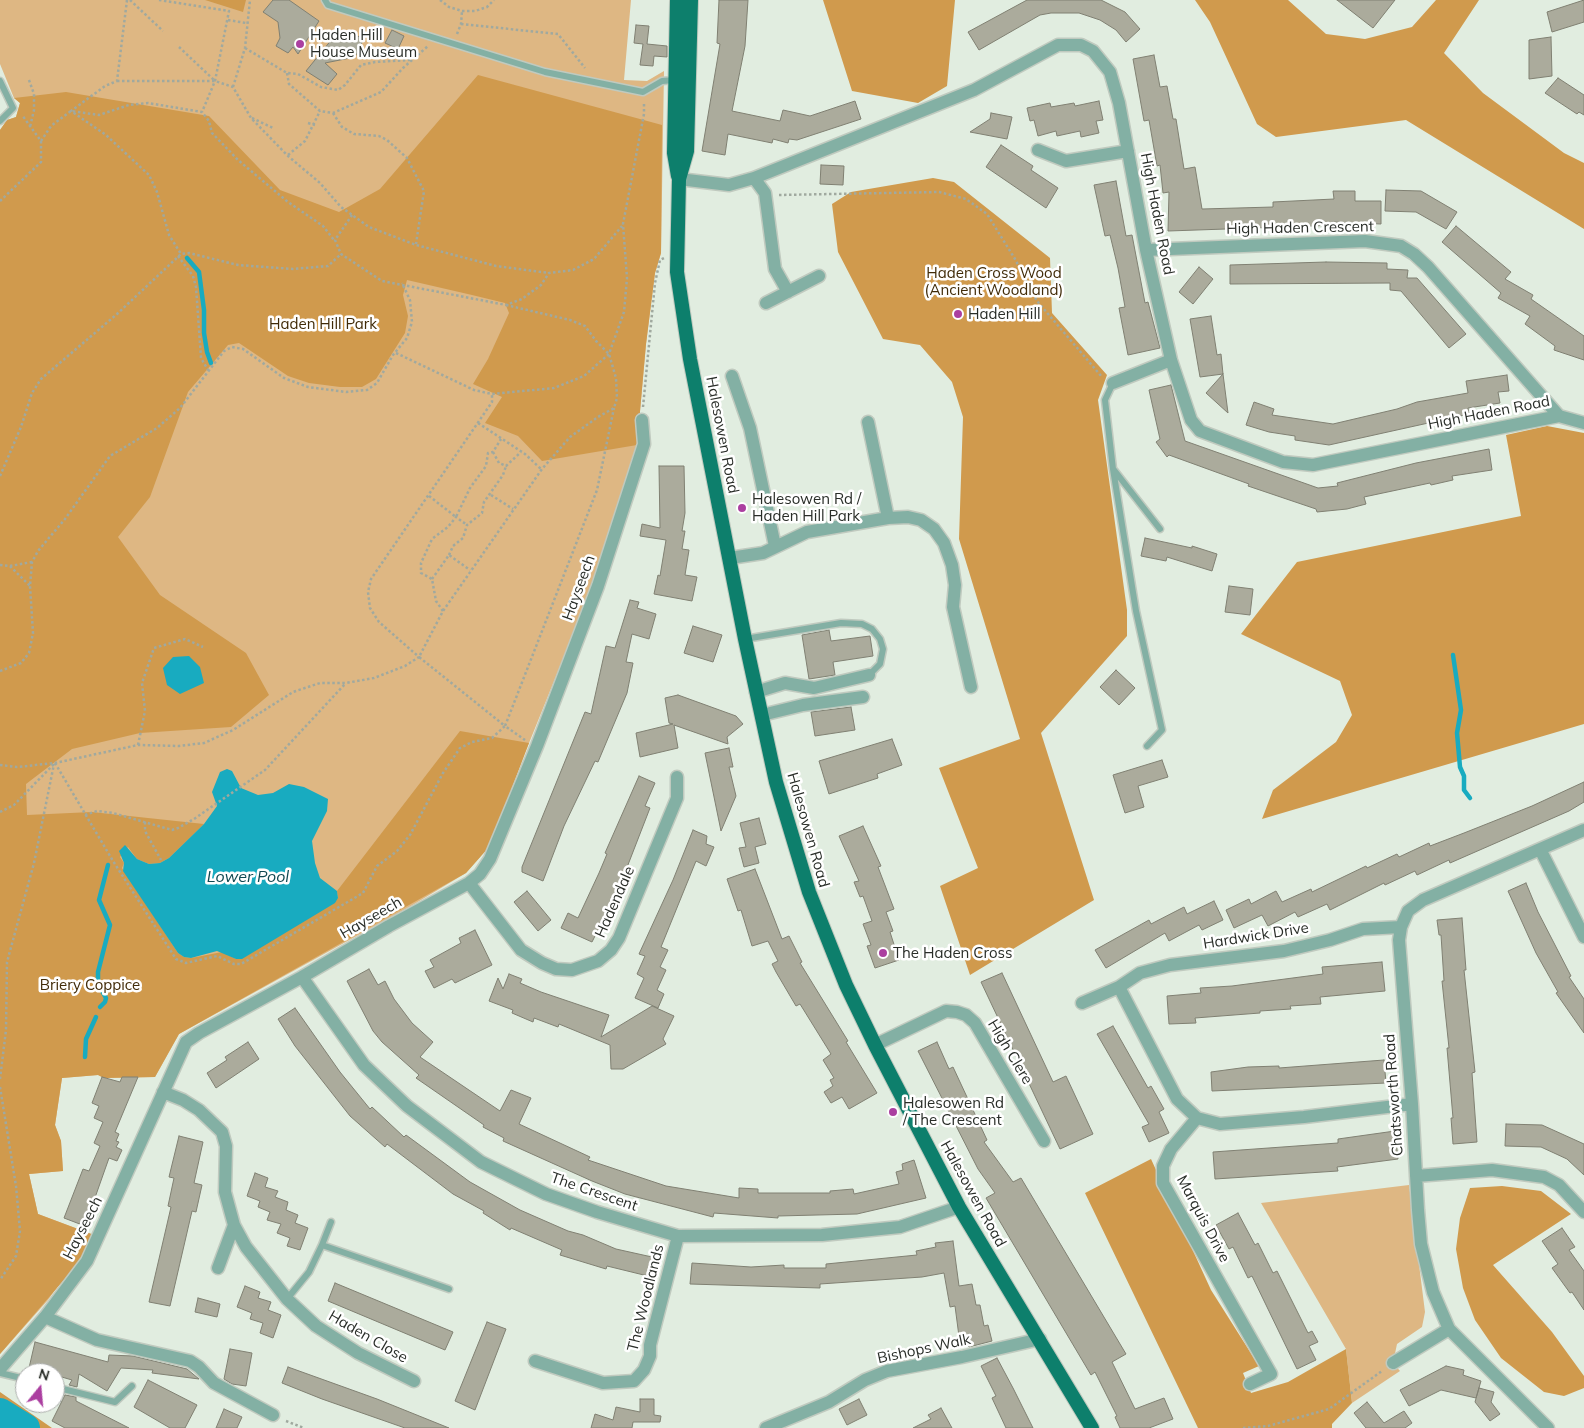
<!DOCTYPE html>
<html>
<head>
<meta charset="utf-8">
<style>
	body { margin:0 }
	#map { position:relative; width:1584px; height:1428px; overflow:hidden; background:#e1ede0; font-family:Mulish,sans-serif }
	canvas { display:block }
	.north { position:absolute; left:15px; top:1363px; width:50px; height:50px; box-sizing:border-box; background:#fff; border:1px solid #a9aba9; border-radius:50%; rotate:17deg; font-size:14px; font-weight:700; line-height:20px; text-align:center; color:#292d28 }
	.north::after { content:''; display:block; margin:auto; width:18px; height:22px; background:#ab3fa0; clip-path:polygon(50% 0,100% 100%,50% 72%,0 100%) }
</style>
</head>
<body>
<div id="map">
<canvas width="1584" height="1428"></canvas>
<div class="north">N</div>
</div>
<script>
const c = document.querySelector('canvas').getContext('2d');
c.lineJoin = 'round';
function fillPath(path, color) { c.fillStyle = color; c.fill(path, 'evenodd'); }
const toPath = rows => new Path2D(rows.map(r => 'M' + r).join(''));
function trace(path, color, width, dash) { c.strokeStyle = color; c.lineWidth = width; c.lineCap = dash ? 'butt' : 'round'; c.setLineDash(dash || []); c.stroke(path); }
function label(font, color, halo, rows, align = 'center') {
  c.font = font + ' Mulish,sans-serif'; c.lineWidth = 5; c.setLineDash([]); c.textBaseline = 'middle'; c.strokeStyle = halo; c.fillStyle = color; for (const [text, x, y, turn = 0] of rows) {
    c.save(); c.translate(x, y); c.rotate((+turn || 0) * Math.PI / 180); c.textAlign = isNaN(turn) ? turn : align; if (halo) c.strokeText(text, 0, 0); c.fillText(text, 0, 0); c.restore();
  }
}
fillPath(toPath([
	[0,0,631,0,624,80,647,81,664,71,661,253,655,273,646,344,637,445,625,489,580,617,529,743,480,857,466,873,411,906,179,1034,155,1077,104,1078,98,1075,62,1078,55,1125,61,1141,63,1171,29,1174,38,1214,94,1235,48,1300,0,1354,0,130,7,120,16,117,20,103,14,98,0,64],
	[1409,1185,1425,1312,1422,1327,1397,1344,1393,1363,1400,1371,1352,1403,1346,1349,1261,1203]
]), '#deb783');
fillPath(toPath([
	[205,0,246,0,243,12],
	[823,0,955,0,947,86,918,103,852,91],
	[1195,0,1288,0,1326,34,1365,39,1412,27,1436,0,1479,0,1444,53,1483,93,1564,153,1584,163,1584,229,1406,120,1276,137,1257,124,1210,22],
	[478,75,662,125,661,253,655,273,646,344,637,445,542,461,518,436,485,423,502,397,473,384,488,359,509,313,505,303,472,295,407,280,403,295,408,316,405,333,376,379,362,387,340,387,309,383,288,376,239,343,228,345,188,392,150,497,118,537,160,595,246,653,269,695,231,727,140,733,72,749,26,784,27,815,92,812,204,824,169,858,160,863,149,864,137,859,128,847,120,857,124,863,122,868,178,953,184,957,191,958,222,952,236,959,338,898,337,891,460,731,529,743,490,846,466,873,179,1034,155,1077,104,1078,98,1075,62,1078,55,1125,61,1141,63,1171,29,1174,38,1214,94,1235,82,1259,0,1354,0,130,7,120,16,117,20,103,14,98,66,92,209,116,280,190,339,212,380,189],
	[933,178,954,182,1050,258,1052,313,1107,375,1098,400,1127,610,1127,636,1041,733,1094,900,970,975,940,886,978,868,939,768,1020,739,959,539,963,417,952,382,920,345,883,339,838,252,832,204,851,192],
	[1547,426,1584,433,1584,724,1262,819,1273,790,1336,742,1352,715,1340,681,1241,634,1297,562,1521,516,1506,435],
	[1151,1159,1211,1290,1259,1366,1243,1373,1251,1393,1288,1382,1346,1349,1352,1403,1332,1424,1332,1428,1198,1428,1085,1193],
	[1502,1186,1541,1191,1571,1214,1493,1265,1552,1332,1584,1376,1584,1388,1564,1396,1544,1392,1501,1358,1475,1320,1463,1288,1456,1249,1460,1218,1470,1188],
	[0,1392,52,1428,0,1428]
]), '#d09a4d');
fillPath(toPath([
	[189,656,200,667,204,683,180,694,167,685,163,668,173,657],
	[227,769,232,771,241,788,258,795,273,793,289,784,304,787,328,799,327,811,312,841,315,863,320,878,337,891,338,898,335,903,242,959,236,959,217,951,191,958,184,957,178,953,123,871,124,863,119,851,125,845,137,859,149,864,160,863,169,858,204,824,217,806,212,792,220,772]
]), '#18abc0');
trace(toPath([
	[187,258,199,272,204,310,204,333,207,352,211,363],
	[1453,655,1461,710,1457,733,1460,767,1464,776,1464,790,1470,798],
	[100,1007,105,1002,106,998,98,984,98,972,110,925,99,900,108,865],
	[85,1057,86,1039,96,1017]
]), '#18abc0', 4.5);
trace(toPath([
	[0,1412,26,1428]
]), '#18abc0', 28);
const building = toPath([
	[273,0,289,0,319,21,298,54,293,47,288,53,276,46,280,38,278,22,263,12,273,0],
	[719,0,748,0,745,46,732,111,780,121,783,110,810,116,855,101,861,119,797,140,789,139,788,143,773,139,772,143,728,134,725,155,702,151,720,44,717,43,719,0],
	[1027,0,1101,0,1125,12,1140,29,1126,42,1116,30,1100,20,1079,13,1051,13,1040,15,979,50,968,32,1027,0],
	[1337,0,1395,0,1373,28,1337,0],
	[1584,0,1584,22,1552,32,1547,12,1584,0],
	[636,25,649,26,647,44,667,46,667,57,654,56,653,66,640,65,643,44,634,43,636,25],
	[392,30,404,36,398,49,385,43,392,30],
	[337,33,343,38,347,33,364,38,355,57,325,63,337,74,328,85,306,71,337,33],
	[1551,37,1552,76,1529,79,1529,40,1551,37],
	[1154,55,1160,87,1167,86,1173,119,1176,119,1184,169,1195,167,1202,209,1273,207,1273,202,1334,199,1333,191,1355,191,1355,201,1381,201,1381,224,1332,222,1333,225,1313,226,1168,231,1169,192,1163,193,1160,165,1157,166,1149,120,1144,121,1133,59,1154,55],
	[1558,78,1584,95,1584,115,1579,112,1577,114,1545,93,1558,78],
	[1099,101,1103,120,1096,121,1099,133,1081,137,1080,131,1057,136,1056,131,1038,136,1034,120,1030,121,1027,108,1050,103,1051,107,1074,103,1075,106,1099,101],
	[991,113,1012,117,1007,139,970,132,990,119,991,113],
	[1001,145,1033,166,1031,170,1058,188,1046,208,986,167,1001,145],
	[821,165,844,166,843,185,820,184,821,165],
	[1116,181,1126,236,1132,235,1145,303,1148,302,1160,348,1128,355,1119,308,1125,307,1118,268,1110,235,1105,236,1094,185,1116,181],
	[1386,190,1421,191,1457,212,1446,229,1416,212,1385,211,1386,190],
	[1456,226,1511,272,1505,279,1533,295,1531,299,1584,336,1584,360,1554,350,1555,346,1525,324,1530,316,1498,298,1501,293,1442,242,1456,226],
	[1326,262,1387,263,1387,269,1408,270,1407,278,1417,278,1466,334,1449,348,1401,291,1390,290,1390,283,1230,284,1230,265,1326,262],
	[1199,267,1213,279,1193,304,1179,292,1199,267],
	[1211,316,1217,355,1221,354,1223,374,1200,377,1190,319,1211,316],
	[1223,374,1228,413,1206,393,1223,374],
	[1507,375,1509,391,1498,392,1500,403,1468,408,1469,414,1329,445,1295,440,1295,436,1269,432,1246,425,1254,402,1274,409,1272,415,1333,424,1397,409,1417,402,1468,393,1466,381,1507,375],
	[1171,385,1185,441,1318,488,1338,486,1337,483,1416,463,1489,449,1492,470,1452,476,1453,480,1431,485,1430,483,1364,497,1366,504,1347,509,1317,512,1316,509,1248,486,1249,484,1169,455,1167,457,1156,442,1160,439,1149,390,1171,385],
	[659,466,684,466,685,513,682,531,685,531,682,549,689,550,685,575,697,577,692,601,654,594,658,575,660,576,666,540,640,536,642,524,660,528,659,466],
	[1145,538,1192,548,1192,546,1217,554,1212,571,1167,557,1166,561,1141,556,1145,538],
	[1229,586,1253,589,1250,615,1225,612,1229,586],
	[630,600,639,602,637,608,656,614,649,639,632,634,626,662,633,663,627,693,598,762,595,761,564,826,543,881,522,872,522,867,585,712,591,714,606,646,615,648,630,600],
	[693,626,722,635,713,662,684,653,693,626],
	[829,630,831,641,870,636,873,656,833,662,835,675,809,679,802,635,829,630],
	[1116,670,1135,688,1119,705,1100,687,1116,670],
	[678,695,736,716,743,724,727,737,728,744,674,725,678,748,640,757,636,733,673,724,669,723,665,698,678,695],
	[851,707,855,730,815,736,811,712,851,707],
	[892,739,902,765,877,774,878,778,829,794,819,761,892,739],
	[729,748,733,767,729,767,736,796,721,831,705,753,729,748],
	[1162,760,1168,777,1138,786,1144,807,1125,813,1113,775,1162,760],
	[639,776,655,783,645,806,650,808,619,888,592,942,561,928,568,913,578,918,599,873,607,854,605,853,639,776],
	[1584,782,1584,802,1569,811,1450,863,1449,860,1417,875,1415,871,1385,885,1384,883,1330,910,1327,904,1298,917,1295,912,1268,926,1262,915,1234,928,1226,910,1249,899,1251,904,1276,891,1282,902,1311,889,1312,892,1366,866,1367,868,1397,854,1399,857,1429,843,1430,846,1464,833,1532,806,1584,782],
	[759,818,766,844,755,847,759,863,744,867,739,848,746,847,740,823,759,818],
	[863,826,881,866,878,867,894,909,886,912,893,931,890,932,899,960,875,968,867,946,871,945,863,924,872,921,863,896,860,897,854,882,859,881,839,836,863,826],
	[693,830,707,836,706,844,714,847,706,866,696,861,661,947,668,950,660,967,666,970,657,990,664,994,658,1008,635,998,644,978,637,974,645,956,639,954,673,880,693,830],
	[755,869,782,939,789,936,802,962,800,963,848,1041,846,1042,877,1093,849,1109,842,1097,831,1103,824,1092,833,1086,830,1080,834,1078,823,1060,831,1054,800,1004,796,1006,776,972,772,964,778,961,768,941,752,946,741,910,738,911,727,879,755,869],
	[1526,883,1538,912,1571,976,1569,977,1584,999,1584,1033,1556,993,1558,992,1536,953,1508,891,1526,883],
	[527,891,551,920,538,931,514,902,527,891],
	[1214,901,1223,920,1202,930,1199,925,1169,941,1165,933,1106,968,1095,950,1149,920,1151,924,1184,907,1187,914,1214,901],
	[1462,918,1466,970,1464,970,1475,1072,1472,1073,1477,1142,1453,1144,1451,1118,1453,1118,1447,1048,1449,1048,1442,981,1444,981,1441,935,1439,935,1437,920,1462,918],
	[475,930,492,965,455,983,452,979,434,988,425,971,434,967,430,960,461,943,459,938,475,930],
	[1382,962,1385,991,1320,997,1321,1004,1290,1006,1291,1009,1260,1011,1260,1013,1195,1018,1196,1023,1169,1024,1167,996,1201,993,1200,988,1232,986,1323,974,1322,967,1382,962],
	[369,969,378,985,385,981,394,999,412,1023,433,1042,420,1057,500,1111,511,1090,531,1098,519,1124,590,1157,588,1160,666,1186,739,1198,739,1188,758,1189,758,1193,830,1193,830,1191,853,1189,854,1194,899,1184,896,1172,903,1170,902,1164,914,1160,926,1198,857,1214,778,1216,778,1218,714,1213,713,1217,625,1194,592,1181,503,1141,504,1138,483,1127,484,1125,416,1078,419,1075,382,1042,373,1031,347,981,369,969],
	[1002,973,1053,1082,1066,1076,1093,1134,1060,1149,981,982,1002,973],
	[509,974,522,979,520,983,541,992,609,1015,601,1037,652,1006,674,1016,663,1039,666,1044,623,1069,611,1069,610,1045,559,1024,558,1027,534,1018,533,1022,512,1013,513,1010,489,1001,498,978,503,989,509,974],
	[295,1008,340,1072,370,1109,372,1107,404,1137,406,1135,470,1182,520,1210,568,1231,583,1235,616,1249,661,1259,656,1278,607,1266,606,1269,560,1255,562,1250,511,1228,510,1230,483,1213,484,1211,453,1194,387,1144,385,1147,350,1116,295,1046,278,1019,295,1008],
	[1113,1026,1148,1088,1151,1086,1164,1109,1159,1112,1169,1133,1149,1142,1142,1127,1149,1124,1097,1034,1113,1026],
	[248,1042,259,1059,216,1088,207,1073,227,1060,225,1057,248,1042],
	[937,1042,949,1069,953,1067,987,1140,984,1142,1013,1182,1021,1178,1126,1354,1112,1362,1135,1409,1164,1398,1173,1419,1149,1428,1120,1428,1115,1417,1117,1416,1095,1372,1091,1375,986,1198,995,1193,978,1169,918,1051,937,1042],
	[1384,1060,1386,1083,1212,1091,1211,1072,1248,1067,1279,1066,1279,1068,1384,1060],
	[102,1077,120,1082,122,1077,138,1077,115,1132,119,1134,116,1141,119,1142,116,1147,122,1150,117,1161,109,1158,85,1226,64,1218,83,1169,89,1171,100,1146,94,1143,103,1122,94,1118,99,1106,92,1103,102,1077],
	[1506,1124,1542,1125,1584,1144,1584,1175,1567,1159,1541,1147,1505,1146,1506,1124],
	[1395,1131,1398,1159,1337,1167,1338,1171,1215,1179,1213,1152,1338,1143,1338,1139,1395,1131],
	[179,1136,203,1142,194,1183,202,1185,196,1212,192,1211,170,1306,149,1302,171,1207,168,1206,174,1178,169,1177,179,1136],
	[255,1173,268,1178,265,1187,278,1191,275,1197,288,1202,286,1210,298,1215,295,1223,308,1228,300,1250,287,1246,290,1238,277,1233,281,1224,267,1220,270,1212,258,1207,260,1201,247,1196,255,1173],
	[1238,1213,1255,1245,1258,1243,1273,1273,1277,1271,1308,1333,1312,1331,1318,1342,1309,1346,1316,1360,1297,1369,1252,1276,1248,1278,1233,1247,1229,1249,1216,1225,1238,1213],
	[1562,1228,1575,1247,1569,1250,1584,1271,1584,1310,1572,1292,1570,1293,1552,1268,1558,1264,1542,1241,1562,1228],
	[953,1241,959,1286,972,1284,976,1305,980,1305,984,1326,988,1325,992,1341,969,1347,968,1342,960,1344,955,1306,950,1307,944,1273,922,1277,820,1284,820,1288,690,1284,692,1263,751,1267,784,1265,784,1268,826,1268,826,1264,917,1255,916,1251,936,1247,935,1243,953,1241],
	[335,1283,453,1332,445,1350,328,1301,335,1283],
	[245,1286,260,1292,258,1298,271,1302,268,1310,281,1315,273,1338,260,1333,263,1323,250,1319,252,1313,237,1307,245,1286],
	[198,1298,220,1304,217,1317,195,1312,198,1298],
	[487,1322,506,1329,475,1410,455,1401,487,1322],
	[35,1342,108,1362,109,1355,133,1356,187,1369,199,1379,152,1373,153,1370,121,1368,107,1391,79,1374,77,1387,69,1385,72,1380,55,1375,55,1373,29,1368,35,1342],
	[230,1349,252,1353,246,1386,232,1384,224,1379,230,1349],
	[997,1358,1013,1388,1033,1428,1006,1428,992,1398,996,1396,981,1366,997,1358],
	[1446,1366,1464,1370,1463,1375,1481,1381,1476,1398,1441,1390,1409,1406,1400,1390,1446,1366],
	[288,1367,377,1399,449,1428,405,1428,322,1399,282,1383,288,1367],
	[148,1380,197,1405,185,1428,170,1428,134,1407,148,1380],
	[1479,1388,1494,1392,1491,1402,1500,1414,1490,1421,1475,1402,1479,1388],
	[65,1395,76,1397,76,1401,129,1428,65,1428,52,1421,65,1395],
	[640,1399,654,1399,654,1415,661,1416,660,1422,633,1422,632,1428,591,1428,595,1414,613,1420,616,1407,640,1412,640,1399],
	[859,1399,867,1415,847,1425,839,1409,859,1399],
	[1367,1402,1384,1423,1404,1411,1412,1423,1405,1428,1366,1428,1354,1413,1367,1402],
	[941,1408,952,1428,913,1428,931,1419,928,1415,941,1408],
	[224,1409,242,1417,237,1428,216,1428,224,1409]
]);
fillPath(building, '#abab9c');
trace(building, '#808072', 1);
const service = toPath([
	[325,0,328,5,545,72,643,92,662,81,675,80],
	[0,81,13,108,0,121],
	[1113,383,1105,400,1113,469,1136,611,1162,730,1147,746],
	[1114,470,1160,529],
	[745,639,841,623,862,624,872,629,880,639,883,649,880,664,869,675],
	[322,1245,331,1222],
	[287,1299,309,1272,322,1245,449,1289],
	[0,1373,25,1379],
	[55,1387,115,1402,132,1386]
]);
const minor = toPath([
	[1038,150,1066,161,1128,151],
	[754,178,765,193,775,269,788,292],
	[679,179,729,185,754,178,974,90,1058,45,1081,45,1093,51,1110,72,1119,103,1146,250,1171,360,1191,420,1200,431,1283,462,1313,465,1559,416,1584,423],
	[1146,250,1365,241,1401,246,1414,254,1428,267,1559,416],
	[766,303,819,276],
	[732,376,750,428,775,546],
	[1113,383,1171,360],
	[868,422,888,518],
	[730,558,763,553,807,532,888,518,908,517,921,520,934,529,944,543,952,565,955,585,953,607,971,687],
	[756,692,785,683,814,688,869,675],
	[762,715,803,705,863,697],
	[1540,849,1584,937],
	[469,883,521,950,542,963,556,969,572,970,598,961,611,950,619,938,677,798,677,777],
	[302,977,364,1065,407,1106,481,1162,546,1194,597,1212,678,1236,822,1235,900,1227,959,1207],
	[1082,1003,1119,987],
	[875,1045,946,1011,957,1012,966,1015,975,1023,1044,1141],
	[163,1092,183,1100,199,1110,222,1132,226,1146,225,1192,234,1225,246,1247,287,1299,316,1326,358,1353,414,1381],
	[1197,1118,1177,1099,1119,987,1140,973,1170,965,1284,951,1330,940,1363,929,1401,927],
	[1416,1176,1492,1170,1544,1177,1559,1185,1584,1212],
	[218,1268,234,1225],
	[45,1317,97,1340,190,1361,199,1367,214,1383,273,1415],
	[535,1361,603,1383,634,1381,644,1370,650,1356,650,1345,678,1236],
	[1393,1363,1449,1329],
	[0,1369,45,1317,87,1261,186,1042,199,1033,302,977,389,926,469,883,480,874,490,859,537,746,598,586,644,444,642,420],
	[1250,1384,1271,1374,1163,1183,1163,1166,1171,1149,1197,1118,1220,1124,1304,1117,1412,1104],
	[766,1428,829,1402,865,1380,887,1371,962,1357,1040,1339],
	[1548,1428,1449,1329,1433,1292,1421,1244,1418,1210,1412,1104,1399,940,1401,927,1408,911,1423,900,1584,830]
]);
const primary = toPath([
	[677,0,674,153,678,176],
	[691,0,687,151,679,179,677,272,690,359,745,639,776,782,809,892,846,985,875,1045,959,1207,1092,1428]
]);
trace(service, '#c0cabf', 9);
trace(minor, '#c0cabf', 15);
trace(primary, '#c0cabf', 16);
trace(toPath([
	[127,0,117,81,105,86,71,111,106,135,149,175,157,192,169,235,181,254],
	[130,0,163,31],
	[159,0,229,11,215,81,202,112],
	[440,0,449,7,462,11,475,11,487,7,494,0],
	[228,20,246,23],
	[461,24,558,34,585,68],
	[457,34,461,24,462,11],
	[179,47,214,80],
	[245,48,287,73,298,74,321,87,338,90,345,85,361,65,375,62,410,60],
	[287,73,289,84,320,111,333,113,381,92,403,68,428,46],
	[29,80,34,94,34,110,30,127],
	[117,81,215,81,233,87,251,118,288,156,320,183,341,207,369,227,416,245,496,266,549,273],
	[233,87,245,48,250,0],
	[333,113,342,127,354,134,379,136,387,140,407,158,424,191,416,244],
	[252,118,273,128],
	[308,123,315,125],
	[41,141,51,126,71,111,99,115,129,105,148,103,202,112,209,121,212,133,238,160,288,202,323,226,334,240],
	[288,155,305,141,320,111],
	[779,195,939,192,966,199,987,214,1015,259,1037,301,1102,377],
	[0,201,41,162,41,141,22,115],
	[352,215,335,240,341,254,382,281,506,305,522,299,541,285,549,273,573,270,594,259,622,226],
	[178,256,193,276,196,287,201,358,208,370],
	[506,305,570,320,585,326,596,341,609,354,616,378,617,398,614,408,598,417,570,437,542,469,443,611,419,657,505,726,597,490,614,408],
	[396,353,474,390,492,394,554,388,584,376,609,354,624,312,627,278,623,224,644,114,644,103],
	[643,407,655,283,660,260,664,258],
	[478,423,525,454,541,469],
	[493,452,499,463,506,466,521,452],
	[0,476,21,427,32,393,41,379,117,314,181,254,189,253,238,265,293,269,328,266,341,254],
	[491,495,513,509],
	[429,496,456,517,470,488,486,466,488,453,493,452,501,439],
	[449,555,453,546,463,538,467,525,482,513,484,502,503,475,506,466],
	[0,565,10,566,32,562],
	[10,566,30,586],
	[432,579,449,555,470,570],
	[443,611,436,601,432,579,421,573,421,563,432,539,448,527,456,517,467,525],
	[0,671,21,663,29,653,33,633,30,586,32,562,38,551,65,519,110,456,157,428,180,408,224,351,232,347,243,349,284,378,308,387,346,392,367,390,377,383,393,355,407,338,412,322,410,300,402,283],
	[138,745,145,711,142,683,154,648,185,639,203,647],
	[55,763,113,861,176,959,186,963,217,956,234,964,241,964,363,893,377,866,397,851,410,835,443,773,460,748,472,742,492,738,505,726,525,740],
	[0,765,17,767,55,763,138,745,179,746,204,743,233,730,293,692,320,683,346,683,374,678,405,666,419,657,379,622,370,608,368,592,371,579,492,402,492,394],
	[0,812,14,805,54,764],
	[85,815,97,811,113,813,172,830,178,828,194,819,265,770,345,684],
	[145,822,145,831,161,860],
	[0,1079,6,1030,7,962,34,863,54,764],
	[0,1087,16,1186,20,1231,16,1256,0,1280],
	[286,1421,304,1428],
	[1243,1428,1268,1426,1329,1409,1382,1371]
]), '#a0a99f', 2.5, [2.5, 2.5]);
trace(service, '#83b0a4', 6);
trace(minor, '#83b0a4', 12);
trace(primary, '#0d7f6c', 14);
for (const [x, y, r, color] of [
	[300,44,5,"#ab3fa0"],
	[958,314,5,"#ab3fa0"],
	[742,508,5,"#ab3fa0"],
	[883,953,5,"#ab3fa0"],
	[893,1112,5,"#ab3fa0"]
]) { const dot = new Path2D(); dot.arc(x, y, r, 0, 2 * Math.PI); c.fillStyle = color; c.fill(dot); trace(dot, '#fff', 2); }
label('15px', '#292d28', '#fff', [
	["Haden Hill",310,35],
	["House Museum",310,52],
	["Haden Hill",968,314],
	["Halesowen Rd /",752,499],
	["Haden Hill Park",752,516],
	["The Haden Cross",893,953],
	["Halesowen Rd",903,1103],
	["/ The Crescent",903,1120]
], 'left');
label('15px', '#292d28', '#fff', [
	["High Haden Road",1157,214,79],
	["High Haden Crescent",1300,228,-1],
	["High Haden Road",1489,413,-11],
	["Halesowen Road",722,435,79],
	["Hayseech",579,588,-70],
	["Halesowen Road",808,830,74],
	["Hadendale",615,902,-66],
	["Hayseech",371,918,-30],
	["Hardwick Drive",1256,936,-9],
	["High Clere",1010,1052,59],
	["Chatsworth Road",1394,1095,-94],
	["The Crescent",594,1192,19],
	["Halesowen Road",973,1194,61],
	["Marquis Drive",1203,1219,62],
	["Hayseech",83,1228,-63],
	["The Woodlands",646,1298,-76],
	["Haden Close",368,1337,30],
	["Bishops Walk",924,1349,-12]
]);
label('15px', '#412b08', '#fff', [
	["Haden Cross Wood",994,273],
	["(Ancient Woodland)",994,290],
	["Haden Hill Park",323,324],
	["Briery Coppice",90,985]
]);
label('italic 16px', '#0f4851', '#fff', [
	["Lower Pool",248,877]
]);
</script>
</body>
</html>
